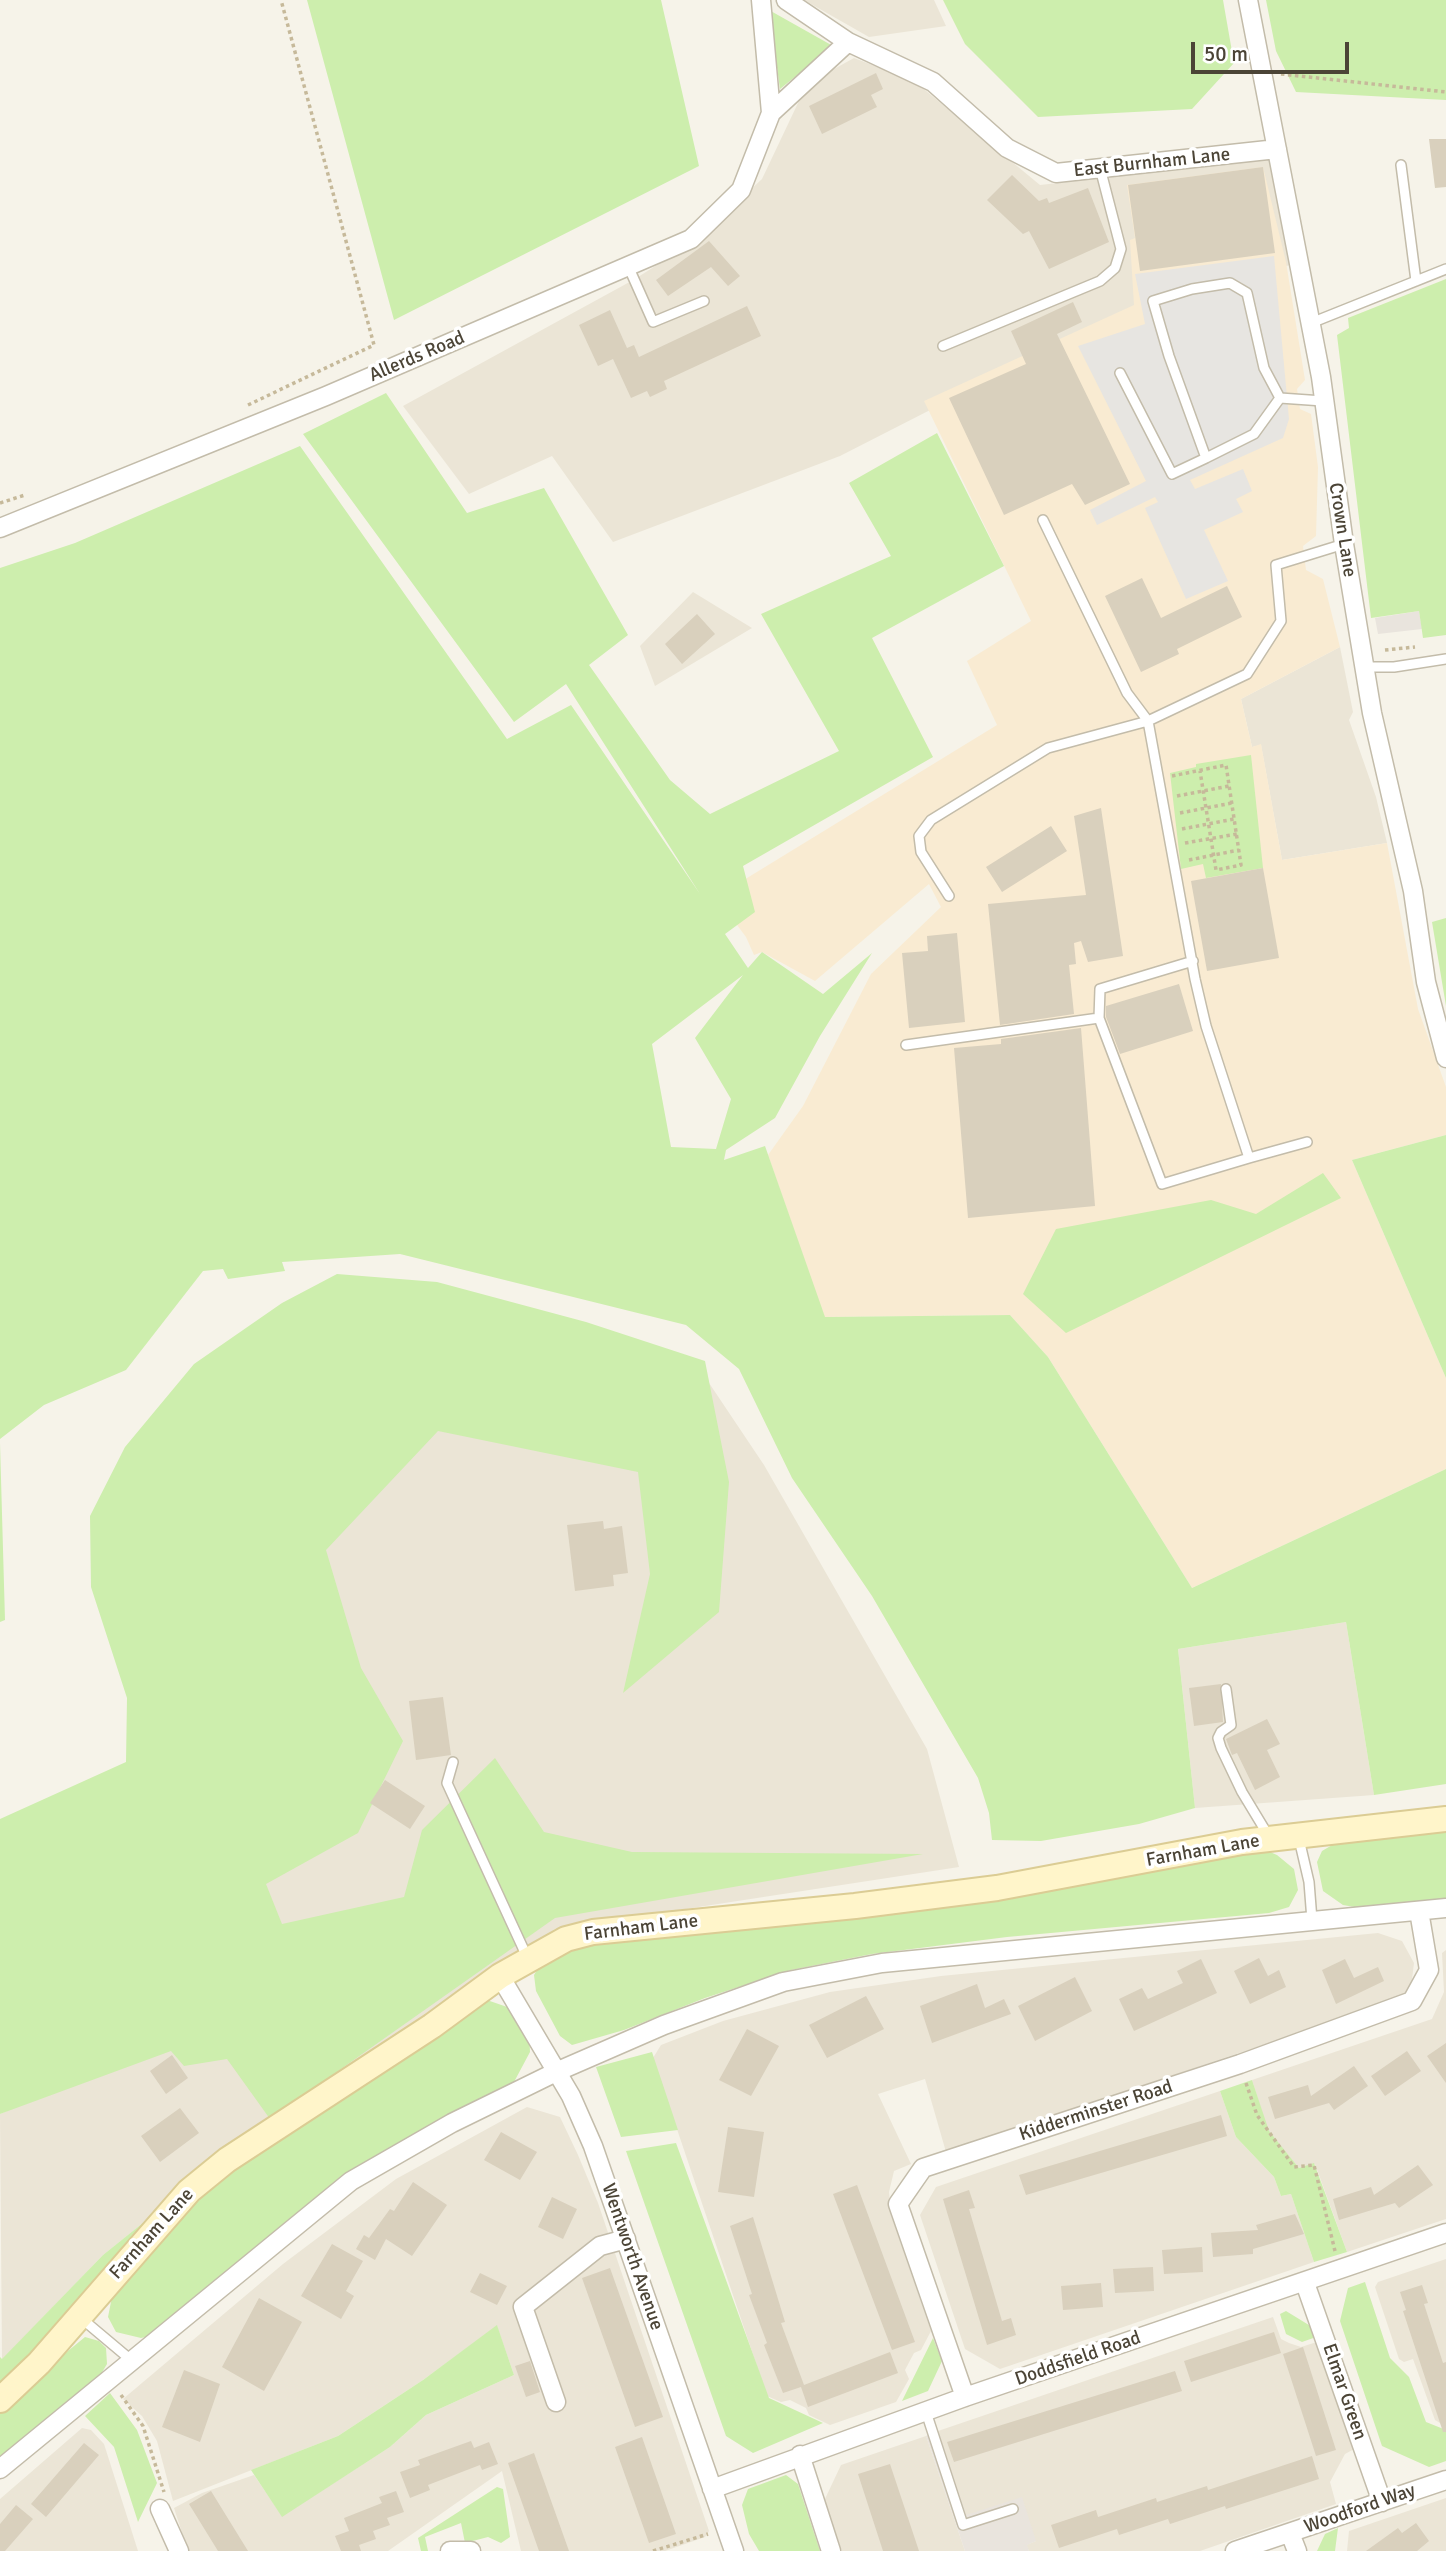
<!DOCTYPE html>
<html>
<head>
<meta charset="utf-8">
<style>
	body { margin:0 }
	#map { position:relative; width:1446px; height:2551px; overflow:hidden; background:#f6f3e9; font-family:Signika,sans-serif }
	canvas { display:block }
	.scale { position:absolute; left:1191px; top:42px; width:158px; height:32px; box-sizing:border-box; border:4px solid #4b4436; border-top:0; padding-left:9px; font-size:21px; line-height:24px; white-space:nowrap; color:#4b4436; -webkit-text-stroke:5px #fff; paint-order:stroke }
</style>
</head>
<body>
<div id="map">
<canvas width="1446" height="2551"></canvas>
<div class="scale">50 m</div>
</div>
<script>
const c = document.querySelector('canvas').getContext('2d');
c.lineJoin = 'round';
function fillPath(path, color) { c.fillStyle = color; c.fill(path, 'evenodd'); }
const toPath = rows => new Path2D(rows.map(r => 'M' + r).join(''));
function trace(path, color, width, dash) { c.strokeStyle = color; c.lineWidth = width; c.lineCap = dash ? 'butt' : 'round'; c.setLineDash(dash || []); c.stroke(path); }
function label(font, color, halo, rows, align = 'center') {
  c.font = font + ' Signika,sans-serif'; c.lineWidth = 7; c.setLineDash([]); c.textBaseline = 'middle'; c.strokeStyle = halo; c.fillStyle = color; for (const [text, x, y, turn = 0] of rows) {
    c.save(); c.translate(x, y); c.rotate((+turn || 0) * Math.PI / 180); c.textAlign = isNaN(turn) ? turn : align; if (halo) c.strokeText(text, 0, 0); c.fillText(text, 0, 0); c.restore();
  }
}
fillPath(toPath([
	[804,0,934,0,946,26,869,37],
	[854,58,914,81,1040,185,1271,159,1290,265,1126,310,840,456,613,542,552,456,469,494,403,406,635,279,699,238,762,179,807,84],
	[693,592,752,628,655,686,640,646],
	[1340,647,1353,712,1349,720,1376,797,1387,843,1282,860,1261,745,1252,747,1241,699],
	[701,1371,764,1465,927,1749,959,1867,555,1929,267,2124,103,2255,2,2360,0,2114,7,2111,135,1778,134,1446],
	[1346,1622,1374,1795,1195,1808,1178,1649],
	[1378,1933,1402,1941,1414,1963,1411,1987,1399,1999,946,2152,925,2079,878,2094,911,2164,894,2171,889,2192,891,2215,931,2331,921,2350,914,2353,905,2370,909,2379,896,2402,830,2425,809,2415,806,2408,790,2400,781,2402,767,2396,653,2058,661,2045,723,2021,830,1992,941,1976],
	[1446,1950,1446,2219,1347,2252,1315,2164,1299,2168,1268,2131,1252,2080,1432,2019,1444,1992,1442,1953],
	[1220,2091,1236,2137,1274,2177,1281,2196,1291,2194,1314,2262,1000,2369,965,2349,920,2215,936,2187],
	[527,2107,560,2117,578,2155,598,2203,709,2531,705,2537,665,2551,521,2551,502,2471,388,2551,188,2551,174,2508,202,2493,254,2475,282,2516,390,2447,426,2415,514,2375,497,2326,423,2380,338,2436,173,2501,157,2441,142,2416,123,2399,283,2264,396,2179],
	[1446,2259,1446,2426,1445,2426,1435,2420,1413,2359,1404,2362,1399,2359,1375,2287,1378,2282],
	[1273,2317,1281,2339,1289,2343,1301,2347,1320,2341,1356,2448,1345,2454,1330,2482,1336,2504,1200,2551,1029,2551,1026,2545,1036,2541,966,2515,938,2431],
	[82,2428,91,2430,104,2444,138,2551,0,2551,0,2499],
	[926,2436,965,2551,842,2551,824,2501,841,2465],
	[1446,2498,1446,2551,1347,2551,1349,2531]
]), '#ebe5d6');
fillPath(toPath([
	[1263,167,1286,262,1305,380,1297,389,1300,409,1311,414,1318,467,1316,536,1303,546,1306,570,1323,579,1340,647,1241,699,1252,747,1261,744,1282,860,1387,843,1418,1009,1446,1087,1446,1135,1352,1160,1446,1378,1446,1469,1192,1588,1048,1357,1010,1315,824,1317,768,1155,803,1106,871,974,941,907,929,884,815,981,762,952,754,955,746,937,716,897,997,725,967,661,1031,621,924,401,1134,305,1130,240,1135,238,1127,185]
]), '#f9ebd2');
fillPath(toPath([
	[1419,611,1422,629,1378,634,1375,618],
	[938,2431,966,2515,1022,2497,1036,2541,1027,2545,1029,2551,965,2551,926,2436]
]), '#e9e4dd');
fillPath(toPath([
	[307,0,661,0,699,166,394,320],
	[943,0,1223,0,1234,63,1192,109,1038,117,965,44],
	[1266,0,1446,0,1446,100,1296,92,1276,51],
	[769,10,833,46,780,89],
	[1446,279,1446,635,1423,638,1419,611,1371,618,1337,335,1349,328,1348,318],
	[386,393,467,513,544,488,628,635,589,665,670,780,710,814,839,751,761,614,891,556,849,483,937,433,1004,566,872,638,933,757,743,866,755,912,725,934,748,968,762,952,823,994,872,953,820,1036,775,1118,726,1150,724,1160,765,1146,825,1317,1010,1315,1048,1357,1192,1588,1446,1469,1446,1784,1374,1795,1346,1622,1178,1649,1195,1808,1139,1824,1041,1841,992,1840,989,1813,978,1778,872,1596,792,1478,739,1369,686,1325,400,1254,282,1262,285,1271,228,1279,223,1269,203,1271,126,1370,44,1405,0,1439,0,568,75,543,300,446,507,739,571,705,700,894,566,684,514,722,303,434],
	[743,975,695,1038,731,1099,716,1149,671,1147,652,1044],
	[1251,755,1263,868,1206,878,1203,864,1181,869,1170,773,1196,767,1196,764],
	[1446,918,1446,1006,1432,922],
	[1446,1135,1446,1378,1352,1160],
	[1323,1173,1341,1198,1066,1333,1023,1294,1056,1229,1211,1200,1256,1214],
	[337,1274,437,1282,586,1322,705,1361,729,1482,719,1612,623,1693,650,1574,638,1472,438,1431,326,1550,361,1668,403,1741,358,1833,266,1884,282,1924,404,1897,422,1830,495,1758,544,1832,632,1852,923,1854,555,1918,270,2119,227,2059,184,2066,171,2051,0,2114,0,1819,126,1762,127,1698,91,1587,90,1516,125,1447,194,1364,282,1303],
	[0,1443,5,1620,0,1622],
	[1446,1832,1446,1902,1360,1908,1343,1905,1323,1891,1317,1862,1322,1851,1339,1841],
	[1256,1846,1277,1855,1294,1869,1298,1890,1289,1907,1269,1913,1007,1937,872,1954,791,1970,705,1998,624,2030,572,2045,560,2036,536,1991,534,1975,544,1958,562,1947],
	[484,1999,513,2009,529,2030,530,2052,514,2082,381,2156,158,2334,141,2338,116,2332,108,2317,112,2297,202,2192],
	[652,2052,678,2130,621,2137,596,2067],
	[1252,2080,1269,2131,1299,2168,1314,2163,1347,2252,1314,2262,1291,2194,1281,2196,1274,2177,1236,2137,1220,2091],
	[676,2143,769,2398,823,2423,753,2453,726,2436,626,2151],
	[174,2198,0,2393,0,2357,2,2359,103,2255],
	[1365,2282,1390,2358,1409,2377,1426,2422,1446,2430,1446,2461,1429,2467,1382,2446,1340,2321,1348,2288],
	[1286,2311,1317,2330,1319,2336,1302,2342,1286,2334,1280,2314],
	[497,2325,514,2375,426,2415,390,2447,282,2517,251,2470,338,2436,423,2380],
	[85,2337,99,2341,106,2348,107,2364,101,2374,0,2459,0,2407],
	[933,2338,942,2361,928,2391,902,2401],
	[110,2393,137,2430,157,2483,138,2522,114,2447,85,2416],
	[786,2475,798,2484,820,2551,759,2551,749,2534,742,2505,748,2489],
	[497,2487,503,2489,510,2537,501,2543,488,2537,465,2543,461,2523,425,2537,428,2551,421,2551,418,2538],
	[1338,2528,1335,2551,1317,2551,1325,2534]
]), '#cdeead');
fillPath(toPath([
	[1274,256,1289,419,1283,438,1190,480,1195,489,1243,469,1252,491,1236,499,1243,512,1204,530,1228,581,1186,599,1145,508,1158,502,1155,497,1097,525,1090,510,1146,481,1078,346,1145,324,1135,274]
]), '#e7e5e1');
fillPath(toPath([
	[876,73,883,89,871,95,877,107,822,134,809,106],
	[1429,139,1446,139,1446,187,1435,188],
	[1263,167,1275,253,1140,271,1128,185],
	[1012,175,1039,201,1047,198,1049,203,1088,188,1109,242,1049,269,1029,231,1023,234,987,200],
	[709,241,740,276,728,286,711,267,668,296,656,280],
	[1073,302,1082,322,1057,334,1130,484,1085,505,1072,484,1004,515,949,398,1026,364,1011,331],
	[747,306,761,336,664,381,667,389,650,397,647,391,631,398,613,359,598,366,579,325,610,310,627,348,634,345,639,357],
	[1142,578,1161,618,1227,586,1242,617,1177,649,1179,654,1141,672,1105,596],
	[697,614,715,634,682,664,665,644],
	[1101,808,1123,956,1088,962,1081,941,1074,943,1076,964,1069,965,1074,1014,1000,1025,988,904,1086,895,1074,816],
	[1051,826,1067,851,1002,892,986,867],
	[1263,868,1279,958,1207,971,1191,881],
	[957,933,965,1022,909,1028,902,953,928,951,927,936],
	[1179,984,1193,1031,1120,1054,1106,1017,1106,1006],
	[1081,1028,1095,1206,968,1218,954,1048,1001,1044,1001,1039],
	[603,1521,604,1529,622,1526,628,1573,613,1575,614,1586,575,1591,567,1525],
	[1221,1684,1223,1722,1194,1726,1189,1688],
	[443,1697,451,1755,416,1760,409,1701],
	[1267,1719,1280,1744,1267,1750,1280,1777,1255,1790,1237,1753,1232,1755,1226,1739],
	[385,1780,425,1806,410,1829,370,1803],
	[1259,1958,1268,1976,1279,1970,1286,1987,1250,2004,1234,1971],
	[1201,1959,1217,1993,1134,2031,1119,1999,1142,1988,1148,1999,1183,1983,1177,1971],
	[1345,1959,1354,1978,1378,1967,1384,1981,1336,2004,1322,1970],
	[1075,1977,1092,2011,1035,2041,1018,2006],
	[977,1984,985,2008,1004,1999,1011,2014,932,2043,920,2006],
	[866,1996,884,2029,827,2058,809,2025],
	[747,2029,779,2046,751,2096,719,2080],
	[1446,2043,1446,2083,1427,2056],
	[1407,2051,1421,2071,1385,2096,1371,2076],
	[172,2055,188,2078,166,2094,150,2071],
	[1354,2066,1368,2086,1334,2110,1329,2103,1275,2119,1268,2097,1308,2085,1311,2096],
	[180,2108,199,2133,160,2162,141,2136],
	[1221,2115,1227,2136,1026,2195,1019,2175],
	[728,2127,764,2132,754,2197,718,2192],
	[501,2132,537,2152,520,2180,484,2160],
	[1418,2165,1433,2185,1399,2208,1395,2203,1339,2220,1333,2199,1371,2187,1374,2195],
	[413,2182,447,2205,412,2256,386,2239,375,2260,356,2249,364,2235,369,2238,390,2209,394,2211],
	[857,2185,915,2342,892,2350,833,2194],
	[969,2190,975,2208,969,2209,1002,2321,1011,2318,1016,2335,987,2345,943,2199],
	[552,2197,577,2209,563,2239,538,2227],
	[1295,2214,1304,2234,1253,2249,1253,2254,1213,2257,1211,2233,1258,2230,1256,2225],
	[753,2217,785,2322,781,2323,804,2385,890,2352,898,2373,808,2407,801,2387,783,2393,764,2345,767,2343,749,2295,752,2294,730,2226],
	[332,2244,363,2261,346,2291,354,2296,341,2319,301,2296],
	[1202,2247,1203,2272,1164,2274,1162,2250],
	[1153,2267,1154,2291,1115,2293,1113,2269],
	[610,2268,663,2417,635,2427,582,2278],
	[480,2273,507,2286,497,2305,470,2292],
	[1101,2283,1103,2307,1063,2310,1061,2286],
	[1422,2285,1428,2303,1424,2304,1443,2363,1446,2362,1446,2432,1443,2432,1403,2311,1406,2310,1400,2292],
	[259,2298,302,2322,264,2391,222,2367],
	[1274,2332,1281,2353,1191,2382,1184,2361],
	[1303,2347,1336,2450,1316,2456,1283,2354],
	[530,2361,540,2392,526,2397,515,2366],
	[184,2370,220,2384,200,2442,162,2427],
	[1175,2371,1182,2391,954,2462,947,2442],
	[642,2437,676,2534,649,2543,615,2447],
	[471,2441,474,2448,489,2442,498,2464,482,2470,480,2465,428,2485,430,2490,410,2498,400,2472,420,2465,418,2460],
	[84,2443,99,2455,46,2517,31,2504],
	[534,2453,569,2551,539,2551,508,2463],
	[1312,2456,1319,2479,1226,2509,1225,2506,1170,2524,1168,2519,1119,2535,1117,2529,1059,2548,1051,2525,1096,2510,1098,2517,1156,2498,1157,2502,1207,2486,1208,2490],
	[890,2464,919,2551,883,2551,858,2474],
	[211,2491,248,2551,218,2551,189,2504],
	[396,2491,404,2512,387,2518,390,2525,373,2531,376,2539,359,2545,361,2551,341,2551,335,2536,349,2531,344,2518,382,2503,379,2497],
	[16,2505,33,2519,5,2551,0,2551,0,2524],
	[1416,2523,1429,2541,1417,2551,1366,2551,1398,2528,1402,2533]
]), '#d9d0bd');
const lane = toPath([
	[1401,165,1416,281],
	[629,268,653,322,704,301],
	[1311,323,1446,269],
	[943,346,1100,281,1115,268,1121,249,1100,168],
	[1120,373,1172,474,1206,458,1169,356,1153,301,1192,289,1230,283,1247,293,1264,368,1280,398,1323,401],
	[1206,458,1254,434,1280,398],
	[1043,520,1127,693,1148,721,1247,674,1281,621,1276,565,1344,544],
	[1364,667,1394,667,1446,659],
	[949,896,921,852,919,836,931,820,1048,748,1148,721,1195,979,1206,1026,1249,1158,1307,1142],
	[1193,961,1100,989,1099,1018,1162,1184,1249,1158],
	[906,1045,1099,1018],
	[1226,1689,1231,1725,1221,1732,1218,1738,1221,1748,1242,1792,1268,1835],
	[453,1762,447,1783,528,1959],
	[1299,1839,1309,1882,1312,1920],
	[81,2318,131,2360],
	[926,2412,963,2525,1013,2509]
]);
const street = toPath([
	[786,0,848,42,933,82,1007,148,1056,173,1277,149],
	[1248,0,1321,377,1344,544,1372,713,1413,891,1426,982,1446,1058],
	[771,113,848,42],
	[0,528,326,396,691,239,741,190,771,113,761,0],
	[500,1976,571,2096,593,2146,734,2551],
	[1305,2283,1382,2502],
	[965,2397,898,2204,923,2168,1240,2064,1412,2001,1429,1970,1419,1911],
	[556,2402,523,2307,600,2246,626,2239],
	[800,2455,831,2551],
	[0,2469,351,2181,452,2123,556,2072,664,2025,783,1982,882,1963,1446,1908],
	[712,2489,965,2397,1446,2233],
	[160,2509,179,2551],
	[1290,2533,1297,2551],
	[450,2551,471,2551],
	[1235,2551,1446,2480]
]);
const secondary = toPath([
	[0,2400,39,2363,189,2191,227,2160,432,2026,500,1976,566,1939,593,1932,855,1906,997,1888,1242,1842,1446,1819]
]);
trace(lane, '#c3bcaa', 12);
trace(street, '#c3bcaa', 21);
trace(secondary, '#dbcc94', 28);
trace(toPath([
	[1281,74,1446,92],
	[248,405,374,345,281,0],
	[0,503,25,495],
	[1385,650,1415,647],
	[1172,776,1226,765,1241,865,1216,870,1200,771],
	[1177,796,1229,786],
	[1180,813,1232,803],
	[1182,829,1234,819],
	[1185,843,1237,834],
	[1189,860,1239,850],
	[1246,2083,1257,2115,1294,2167,1314,2165,1335,2251],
	[121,2395,143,2426,164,2492],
	[653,2551,708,2534]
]), '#c6b99a', 3.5, [3.5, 3.5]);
trace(lane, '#fff', 9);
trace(street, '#fff', 18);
trace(secondary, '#fff5ca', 24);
label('19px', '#4b4436', '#fff', [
	["East Burnham Lane",1152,163,-6],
	["Allerds Road",417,357,-23],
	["Crown Lane",1342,530,81],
	["Farnham Lane",1203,1851,-10],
	["Farnham Lane",641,1928,-7],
	["Kidderminster Road",1096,2111,-18],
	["Farnham Lane",152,2234,-48],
	["Wentworth Avenue",632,2257,71],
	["Doddsfield Road",1078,2359,-19],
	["Elmar Green",1344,2392,71],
	["Woodford Way",1360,2509,-19]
]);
</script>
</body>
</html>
